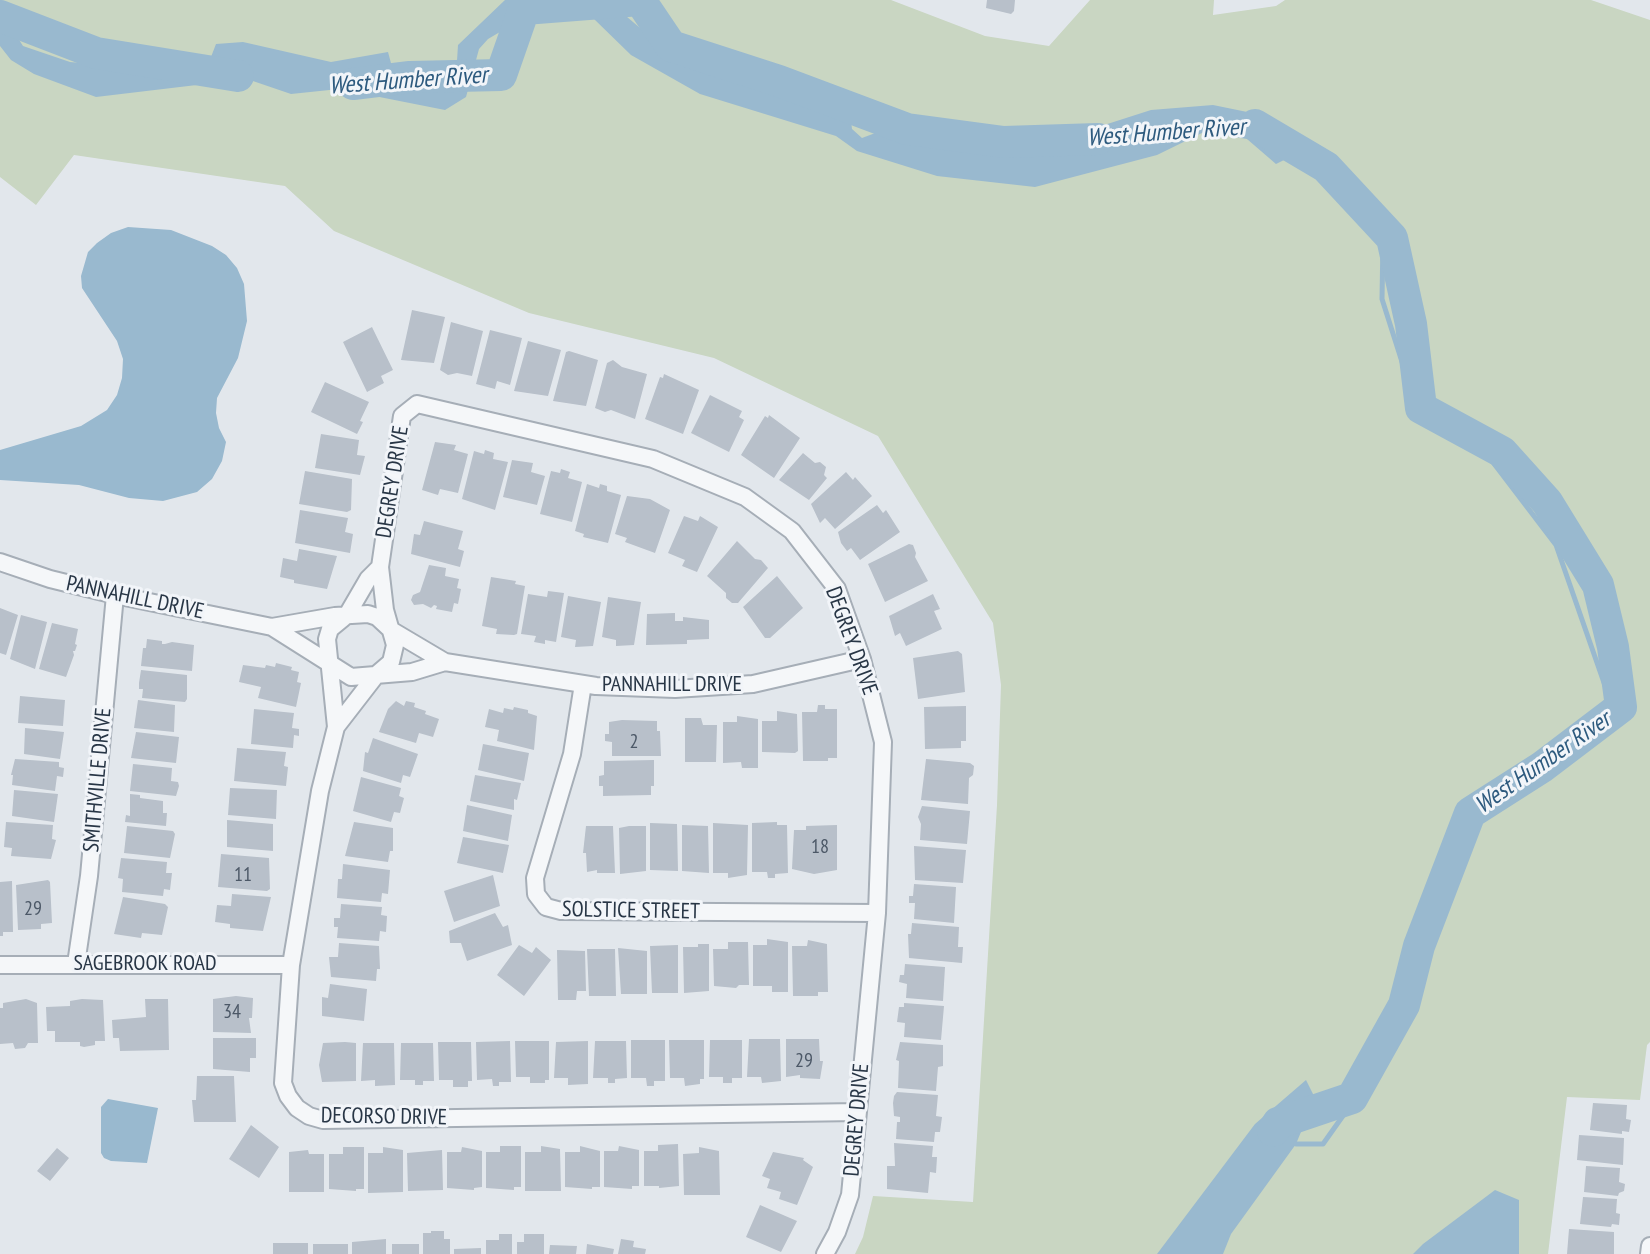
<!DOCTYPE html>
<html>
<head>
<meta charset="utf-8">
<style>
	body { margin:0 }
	canvas { display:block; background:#e2e7ec }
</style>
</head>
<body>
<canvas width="1650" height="1254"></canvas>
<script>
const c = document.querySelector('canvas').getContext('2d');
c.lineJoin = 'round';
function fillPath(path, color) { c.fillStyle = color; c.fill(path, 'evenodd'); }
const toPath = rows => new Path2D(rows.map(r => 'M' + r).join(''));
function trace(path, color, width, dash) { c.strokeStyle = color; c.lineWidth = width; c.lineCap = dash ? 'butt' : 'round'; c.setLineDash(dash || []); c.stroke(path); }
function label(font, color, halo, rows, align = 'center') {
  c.font = font + ' "PT Sans Narrow",sans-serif'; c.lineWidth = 6; c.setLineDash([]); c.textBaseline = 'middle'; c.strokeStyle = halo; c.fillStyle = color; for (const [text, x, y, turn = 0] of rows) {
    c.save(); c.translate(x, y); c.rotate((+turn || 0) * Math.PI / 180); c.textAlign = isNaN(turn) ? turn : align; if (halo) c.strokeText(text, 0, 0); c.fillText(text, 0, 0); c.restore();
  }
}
fillPath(toPath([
	[0,0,891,0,985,36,1049,46,1090,0,1214,0,1213,15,1276,6,1285,0,1591,0,1650,20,1650,1042,1647,1045,1640,1100,1567,1097,1548,1254,855,1254,863,1237,873,1196,973,1202,997,805,1001,685,993,623,878,436,714,358,529,313,334,231,285,186,74,155,36,205,0,177]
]), '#c9d6c2');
fillPath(toPath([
	[505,0,607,0,659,44,707,68,850,113,852,129,862,138,886,129,948,148,1020,152,1151,110,1213,105,1257,114,1289,140,1294,155,1276,164,1247,139,1204,132,1157,155,1035,187,937,176,857,151,836,136,700,94,631,55,593,18,557,7,527,16,488,39,479,49,466,97,445,110,339,89,291,94,247,79,96,97,34,74,11,60,0,46,0,10,23,46,70,62,191,73,211,57,216,44,243,42,331,62,388,52,395,78,416,91,442,87,456,77,458,45],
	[128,227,171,230,212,246,226,255,237,268,244,284,247,321,238,358,217,398,216,413,219,428,226,442,222,461,212,479,197,492,163,501,129,498,79,485,0,480,0,450,81,426,107,410,117,395,122,378,123,359,117,341,82,288,81,276,88,252,97,243,111,233],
	[1306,1080,1315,1098,1296,1144,1231,1234,1223,1254,1157,1254,1255,1124],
	[108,1099,158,1108,147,1163,111,1161,104,1158,101,1153,101,1107],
	[1495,1190,1519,1200,1519,1254,1413,1254,1423,1244]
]), '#99b9cf');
trace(toPath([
	[1294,155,1368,220,1383,240,1382,299,1403,365,1434,422,1492,461,1556,545,1610,700,1599,725,1569,754,1509,786,1461,830,1433,877,1414,951,1408,1024,1323,1144,1296,1144]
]), '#99b9cf', 5);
trace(toPath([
	[0,16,96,53,238,76],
	[353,84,410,77,501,75,524,9,640,0,671,46,779,81,907,129,1004,142,1098,139],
	[1255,125,1326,167,1392,238,1411,324,1421,408,1502,452,1547,502,1598,585,1613,647,1621,707,1542,767,1470,813,1419,946,1404,1005,1352,1098,1278,1123,1273,1131]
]), '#99b9cf', 32);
fillPath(toPath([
	[987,0,1015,0,1014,11,1011,14,986,8],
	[412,310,445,317,434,363,401,360],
	[451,322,483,331,472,376,457,373,448,375,440,370],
	[372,327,393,370,381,376,384,383,367,392,343,342],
	[490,330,522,338,510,385,497,381,495,389,476,384],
	[528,341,561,350,548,396,514,391],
	[569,351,598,360,586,406,553,401,566,352],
	[613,360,622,367,647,374,635,419,611,410,605,412,595,408,607,363],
	[664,374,699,390,683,434,645,419,660,377,663,378],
	[325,382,369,402,360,421,363,422,357,434,311,412],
	[710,395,742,411,739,417,744,420,729,452,691,433],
	[769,415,800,438,774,478,741,455,765,416,768,418],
	[321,434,359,440,357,455,365,456,360,475,315,468],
	[435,442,456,445,454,450,468,454,458,493,440,489,438,495,422,490],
	[485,450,494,453,493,459,508,462,495,510,462,499,474,451,484,454],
	[803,453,815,463,820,462,826,467,824,475,827,478,809,500,779,480],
	[512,460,533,463,531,472,545,476,537,505,503,497],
	[561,469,570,472,568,478,582,482,572,522,540,514,551,471,560,473],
	[305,471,352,479,351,510,347,512,299,504],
	[846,472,853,480,855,477,872,496,835,529,825,518,820,523,811,504],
	[587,484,599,488,600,484,607,486,607,491,621,495,608,543,583,537,584,534,575,531],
	[627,496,650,499,670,510,655,553,625,542,627,538,615,534],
	[877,505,883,513,886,510,900,532,860,560,851,548,847,551,841,543,838,532],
	[300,510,348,518,345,532,353,534,350,553,295,543],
	[684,516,698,521,700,516,718,527,697,572,682,566,685,560,668,553],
	[424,521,463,531,458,549,464,551,460,567,411,554,414,534,420,535],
	[737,541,755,559,761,560,768,568,738,603,732,603,726,598,726,593,707,576],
	[909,544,913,545,916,553,915,557,928,581,885,602,868,564],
	[299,549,337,556,327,589,294,583,294,580,280,577,283,558,297,561],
	[429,565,446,568,445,576,459,579,457,588,461,589,458,604,454,603,452,612,436,609,437,606,434,605,431,608,423,604,414,605,411,600,413,595,420,592],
	[777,576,803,608,770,638,765,638,743,607],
	[491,577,516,581,515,584,525,586,517,634,514,635,496,634,497,629,482,626],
	[548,591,564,593,556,642,545,640,545,644,534,642,536,636,521,634,528,594,547,597],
	[933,594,940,609,934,611,942,629,906,646,900,633,895,636,889,616],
	[568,596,601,602,593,646,575,647,576,640,561,637],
	[608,597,641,602,634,645,616,646,616,640,602,637],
	[0,608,18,615,6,655,0,653],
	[675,613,675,621,683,621,683,617,709,620,709,639,687,640,687,644,646,645,647,614],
	[21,615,47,622,35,669,10,659],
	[52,623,78,629,75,644,77,645,75,651,73,651,74,655,66,677,39,669],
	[147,639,162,641,162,644,165,644,172,642,194,645,192,671,141,666,143,648,146,648],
	[958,651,962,654,965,692,918,699,913,658],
	[276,663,292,667,291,670,299,672,297,682,301,683,296,707,258,698,261,687,239,682,243,665,265,668,266,665,275,667],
	[141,670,187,675,187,699,185,702,142,698,143,689,139,689,139,683],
	[20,696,65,700,63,726,18,723],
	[138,700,175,705,174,732,134,728],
	[396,701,404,706,406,701,415,703,414,707,426,711,425,714,439,719,433,737,419,733,416,743,379,732,388,709],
	[818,705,825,705,825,709,837,709,837,758,828,758,828,761,803,761,802,712,817,712],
	[966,706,966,741,961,741,961,748,925,749,924,707],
	[514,707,528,710,528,713,537,716,534,750,497,741,499,730,485,727,489,709,503,713,504,708,513,710],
	[254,709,294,713,292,728,299,729,299,736,294,735,293,748,251,744],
	[777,711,797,714,798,751,795,753,762,752,762,721,777,721],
	[737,716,758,719,758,768,742,768,741,762,723,763,723,722,737,722],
	[685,718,701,718,703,725,717,725,716,762,685,762],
	[622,720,657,721,657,731,660,731,661,756,612,756,612,742,605,741,605,734,609,734,609,722],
	[25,728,64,732,60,759,24,754],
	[136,732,179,737,176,763,131,758],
	[373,738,418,754,410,777,403,775,401,783,363,771,365,752,368,753],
	[483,744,529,753,524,781,478,770],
	[237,748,286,752,284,766,288,767,286,786,234,781],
	[15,759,59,762,59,767,64,768,63,777,57,776,55,791,12,785,13,775,11,775],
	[926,759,970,763,974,766,973,775,969,778,968,804,921,800],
	[654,760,654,786,651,786,651,795,603,796,603,786,599,786,599,776,604,775,604,761],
	[133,764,172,768,171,781,178,782,179,786,176,796,130,791],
	[475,775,521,783,517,800,514,799,514,810,470,801],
	[361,777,401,788,399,796,404,798,400,813,394,812,391,822,353,811],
	[230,788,277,790,276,819,228,815],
	[14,790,58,794,54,822,12,816],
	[130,794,140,795,140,798,163,801,163,813,167,813,166,826,125,822,126,815,130,816],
	[467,805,512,815,508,841,463,831],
	[922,806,970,811,967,844,920,840,921,824,918,817],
	[227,820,273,824,273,851,227,847],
	[6,822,53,825,52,839,56,840,51,859,11,856,12,848,4,847],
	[354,822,393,828,393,851,390,851,388,862,345,856],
	[777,822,777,825,787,825,788,873,775,874,775,878,768,878,767,872,752,872,752,823],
	[650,823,677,824,678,871,650,870],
	[713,823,748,825,747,875,728,878,728,873,713,873],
	[682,825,708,826,709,873,682,871],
	[837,825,837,870,814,874,792,869,794,830,806,830,806,826],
	[127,826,173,831,175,834,170,858,124,853],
	[586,826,613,826,615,873,597,873,597,870,587,872,586,853,583,853],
	[629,826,646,826,646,871,620,874,619,828],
	[463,837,509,845,503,873,457,863],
	[914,846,966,850,963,883,915,880],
	[221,854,269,858,270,889,267,891,218,887],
	[121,858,167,862,166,873,172,873,170,890,164,889,163,896,122,892,123,879,118,878],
	[343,864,390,870,388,894,382,893,381,902,337,898,338,879,342,879],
	[493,875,500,906,454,922,444,891],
	[48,880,50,882,52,923,41,924,41,929,18,930,16,885],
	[12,881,13,932,3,932,3,936,0,936,0,882],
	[914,884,956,887,954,923,914,919,915,903,909,903,909,896,913,896],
	[232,894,271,897,263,931,230,928,230,924,215,922,217,905,231,906],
	[123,897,165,904,168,907,162,935,142,933,141,938,114,934],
	[341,904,382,907,381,915,387,916,386,932,380,931,379,941,337,938,338,927,334,927,334,918,340,918],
	[495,913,503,927,508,925,512,945,467,961,461,943,450,943,449,931],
	[912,923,959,927,958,947,963,947,962,963,909,958,908,934,911,934],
	[767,939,788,942,788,992,772,992,772,986,753,986,753,945,767,945],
	[808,940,827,944,828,992,818,992,818,996,793,996,792,946,807,946],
	[728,942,748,942,749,985,739,985,736,988,714,986,713,949,728,949],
	[339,943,379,946,380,969,377,969,376,981,331,977,329,957,338,957],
	[698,944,709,944,709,991,684,993,683,947,698,947],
	[519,945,532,953,536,947,551,960,524,996,497,975],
	[678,945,678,993,652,993,650,946],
	[618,948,647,951,647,994,621,994],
	[587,949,615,949,616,996,589,996],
	[557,950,585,951,586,991,577,991,576,1000,558,1000],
	[905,964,945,967,943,1001,906,998,907,984,899,982,900,975,904,975],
	[330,984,367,989,364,1021,322,1016,322,997,328,998],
	[236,996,253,998,252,1018,249,1018,251,1033,213,1032,213,999],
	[26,999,37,1003,38,1043,28,1043,25,1048,15,1049,13,1043,0,1044,0,1008,3,1008,3,1003],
	[82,999,103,1000,105,1041,95,1041,95,1045,84,1047,80,1046,80,1042,55,1042,55,1031,47,1031,46,1007,70,1006,70,1001],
	[145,999,168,999,169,1050,120,1051,119,1038,113,1038,112,1020,146,1017],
	[904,1003,944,1006,941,1040,904,1037,905,1023,897,1022,899,1007,904,1007],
	[213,1038,256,1038,256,1058,250,1058,250,1072,213,1069],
	[749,1039,780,1039,781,1081,762,1083,761,1077,747,1077],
	[786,1039,819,1039,820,1061,823,1061,820,1079,800,1078,800,1075,786,1077],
	[631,1040,665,1040,665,1081,654,1081,654,1086,647,1086,646,1078,631,1078],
	[669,1040,704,1040,704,1079,700,1079,700,1084,685,1086,684,1078,670,1078],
	[710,1040,742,1040,742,1078,732,1078,732,1083,723,1083,723,1077,709,1077],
	[510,1041,511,1082,499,1082,499,1086,493,1086,492,1079,477,1080,476,1042],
	[515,1041,549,1041,549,1080,545,1080,545,1083,530,1083,530,1077,516,1077],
	[588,1041,588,1084,568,1085,568,1078,554,1078,556,1042],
	[595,1041,626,1041,627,1078,615,1079,615,1083,608,1083,608,1078,593,1078],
	[345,1042,356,1043,356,1081,322,1082,319,1065,323,1043],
	[438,1042,471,1042,472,1081,468,1081,468,1087,453,1087,453,1080,439,1080],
	[900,1042,943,1045,943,1066,938,1067,936,1091,898,1088,899,1061,896,1060],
	[363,1043,394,1043,395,1085,375,1086,375,1080,361,1081],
	[401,1043,433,1043,434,1081,423,1081,423,1085,415,1085,415,1080,400,1080],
	[197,1076,234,1076,236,1122,194,1122,192,1100,196,1100],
	[897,1092,938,1095,936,1116,942,1117,940,1132,935,1132,934,1142,896,1139,897,1122,900,1122,900,1117,894,1116,893,1103,894,1096],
	[1593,1103,1627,1105,1626,1119,1631,1120,1629,1132,1622,1131,1622,1134,1590,1130],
	[251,1125,279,1147,259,1178,229,1159],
	[1579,1135,1624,1138,1623,1165,1577,1160],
	[894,1143,933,1146,932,1157,937,1157,936,1173,930,1172,928,1193,887,1189,887,1166,895,1166],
	[678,1144,679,1186,659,1188,659,1186,644,1186,644,1151,658,1151,658,1145],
	[500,1146,521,1146,521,1187,514,1187,514,1190,486,1188,486,1152,500,1152],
	[541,1146,560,1149,561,1191,525,1191,525,1152,541,1152],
	[580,1146,600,1151,600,1187,592,1187,592,1189,565,1187,565,1152,580,1152],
	[619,1146,639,1150,639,1186,632,1186,632,1189,604,1187,604,1151,618,1151],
	[343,1147,364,1147,364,1189,356,1189,356,1191,329,1189,329,1154,343,1154],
	[383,1147,403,1150,403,1192,368,1193,368,1153,383,1153],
	[462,1147,482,1151,482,1187,474,1188,474,1190,447,1188,447,1152,461,1152],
	[699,1147,719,1151,720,1195,684,1195,683,1154,699,1153],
	[57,1148,69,1158,50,1181,37,1171],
	[308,1150,309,1154,324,1154,324,1192,289,1192,289,1152],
	[442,1150,443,1190,408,1191,407,1153],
	[773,1152,804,1158,803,1160,813,1167,797,1205,779,1199,781,1192,767,1188,770,1179,762,1176],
	[1586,1166,1620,1168,1619,1182,1625,1184,1624,1191,1619,1193,1618,1196,1584,1192],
	[1583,1197,1617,1199,1616,1213,1620,1214,1619,1225,1612,1224,1611,1227,1580,1224],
	[760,1205,797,1221,781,1252,746,1237],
	[1569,1229,1614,1232,1614,1254,1567,1254],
	[431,1231,444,1231,444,1239,450,1239,450,1254,423,1254,423,1233,431,1233],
	[499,1234,512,1234,512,1254,486,1254,486,1240,499,1240],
	[524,1234,544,1234,544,1254,517,1254,517,1242,524,1242],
	[386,1239,386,1254,352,1254,352,1242],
	[621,1239,634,1241,633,1247,646,1249,645,1254,618,1254],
	[273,1243,308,1243,308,1254,273,1254],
	[313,1244,348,1244,348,1254,313,1254],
	[392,1244,419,1244,419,1254,392,1254],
	[587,1244,614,1249,613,1254,586,1254],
	[550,1245,577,1246,576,1254,549,1254],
	[481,1248,481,1254,454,1254,454,1249]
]), '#b8c0ca');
const minor = toPath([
	[0,562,50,579,115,595,272,627,351,677,412,672,445,662],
	[272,627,335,616,368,614,377,617,391,630,445,662,596,686,675,689,753,684,862,659],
	[583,684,572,754,535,878,536,894,546,907,561,911,877,913],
	[336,727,327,639,330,629,347,615,368,579,380,567],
	[76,964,89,876,115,595],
	[0,965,291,965],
	[825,1254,837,1232,850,1195,877,913,883,742,862,659,837,589,792,531,745,497,653,459,417,404,402,416,380,567,385,610,395,645,391,662,377,674,336,727,320,791,291,965,283,1083,288,1096,297,1108,309,1116,323,1120,858,1112],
	[1649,1254,1650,1246]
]);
trace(minor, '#a6aeb7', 20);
trace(minor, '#f5f7f9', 16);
label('20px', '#4c5867', null, [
	["2",634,742],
	["18",820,847],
	["11",243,875],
	["29",33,909],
	["34",232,1012],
	["29",804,1061]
]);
label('22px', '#283646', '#f2f5f9', [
	["DEGREY DRIVE",393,482,-81],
	["PANNAHILL DRIVE",135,598,12],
	["DEGREY DRIVE",851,641,70],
	["PANNAHILL DRIVE",672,685],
	["SMITHVILLE DRIVE",98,780,-85],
	["SOLSTICE STREET",631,911,1],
	["SAGEBROOK ROAD",145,964],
	["DECORSO DRIVE",384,1117,1],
	["DEGREY DRIVE",857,1120,-85]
]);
label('italic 24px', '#2d5a7e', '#f2f5f9', [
	["West Humber River",408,81,-4],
	["West Humber River",1166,133,-4],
	["West Humber River",1543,763,-35]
]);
</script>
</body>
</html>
